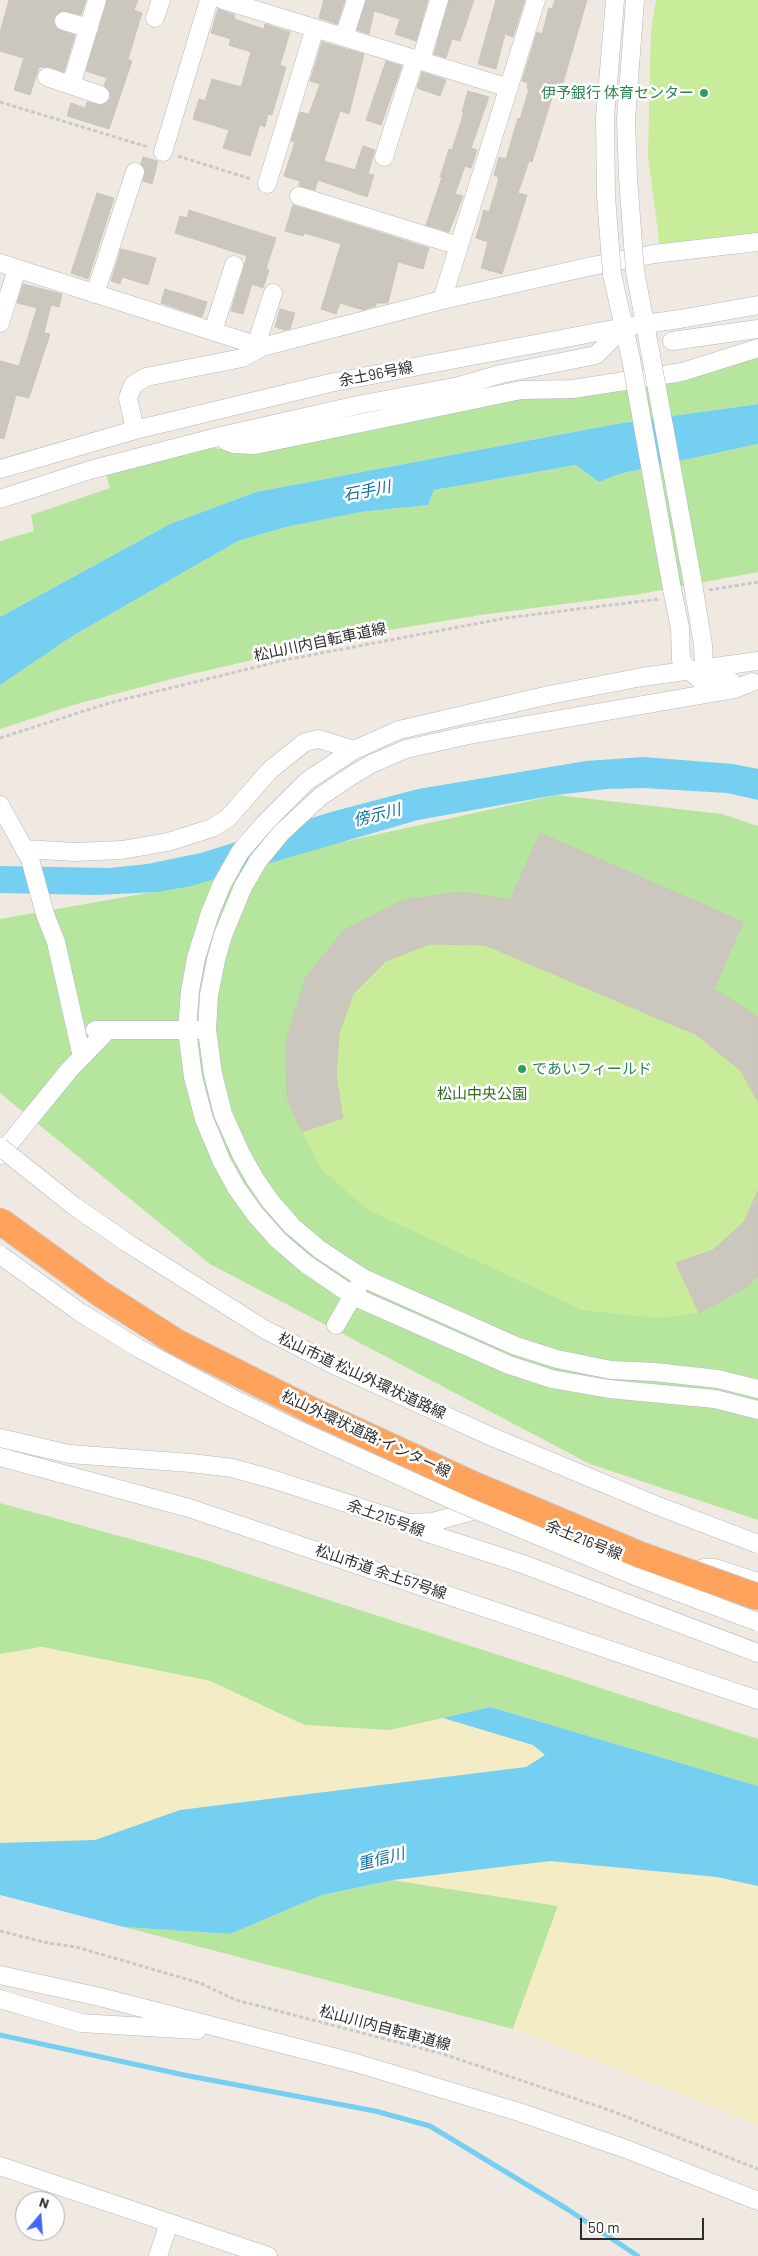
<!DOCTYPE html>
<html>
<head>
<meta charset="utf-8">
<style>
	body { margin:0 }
	#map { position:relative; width:758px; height:2256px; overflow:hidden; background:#efe9e1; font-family:Barlow,sans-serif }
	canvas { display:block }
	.north { position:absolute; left:15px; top:2191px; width:50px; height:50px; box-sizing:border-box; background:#fff; border:1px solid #ababab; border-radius:50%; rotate:18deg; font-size:14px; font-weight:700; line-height:20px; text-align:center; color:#2e2e2e }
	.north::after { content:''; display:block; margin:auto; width:18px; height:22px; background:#4264fb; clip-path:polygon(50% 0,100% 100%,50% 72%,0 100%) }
	.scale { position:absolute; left:580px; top:2218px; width:124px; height:22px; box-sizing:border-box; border:2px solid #2e2e2e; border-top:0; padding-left:6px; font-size:15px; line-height:18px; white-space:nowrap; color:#2e2e2e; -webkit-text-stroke:4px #fff; paint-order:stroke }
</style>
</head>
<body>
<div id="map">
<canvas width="758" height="2256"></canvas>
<div class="north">N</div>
<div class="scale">50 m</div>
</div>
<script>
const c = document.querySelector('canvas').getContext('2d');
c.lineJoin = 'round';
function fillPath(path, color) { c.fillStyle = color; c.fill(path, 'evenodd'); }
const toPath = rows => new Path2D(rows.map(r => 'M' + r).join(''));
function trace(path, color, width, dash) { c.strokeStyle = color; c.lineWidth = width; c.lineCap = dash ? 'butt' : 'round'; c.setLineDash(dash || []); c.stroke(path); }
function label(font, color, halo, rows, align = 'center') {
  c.font = font + ' Barlow,"Noto Sans JP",sans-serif'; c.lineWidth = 5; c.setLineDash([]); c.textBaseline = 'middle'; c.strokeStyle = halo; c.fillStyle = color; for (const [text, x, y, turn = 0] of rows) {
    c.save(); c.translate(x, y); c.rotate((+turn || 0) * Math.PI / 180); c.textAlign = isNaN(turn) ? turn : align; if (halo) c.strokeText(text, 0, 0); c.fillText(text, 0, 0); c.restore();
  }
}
fillPath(toPath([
	[758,354,758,404,616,424,256,492,170,524,0,617,0,541,34,531,31,515,110,488,106,474,213,448,249,453,532,396,577,394,681,382],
	[758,444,758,572,640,594,481,615,370,633,183,676,73,705,0,729,0,685,74,635,238,541,286,527,361,512,428,505,434,490,576,465,599,482,619,474],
	[556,795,722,814,758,826,758,1520,590,1464,210,1264,0,1093,0,919,176,888,338,843],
	[0,1503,199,1558,758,1739,758,1786,490,1707,389,1731,304,1725,210,1681,42,1647,0,1654],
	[393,1880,558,1906,513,2029,124,1927,230,1934,322,1895]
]), '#b6e59e');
fillPath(toPath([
	[42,1647,210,1681,304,1725,389,1730,443,1718,534,1745,545,1755,526,1767,180,1810,95,1840,3,1844,0,1843,0,1654],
	[550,1861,717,1877,758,1886,758,2126,725,2111,513,2029,558,1906,393,1880]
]), '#f3ecc5');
fillPath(toPath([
	[656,0,758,0,758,236,660,248,648,155,651,30],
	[540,833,743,922,714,989,758,1017,758,1277,746,1287,699,1313,657,1318,582,1310,368,1210,322,1170,302,1132,287,1097,286,1040,306,977,344,930,403,900,461,892,510,900]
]), '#c9ec9a');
fillPath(toPath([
	[758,404,758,444,619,474,599,482,576,465,434,490,428,505,361,512,286,527,238,541,74,635,0,685,0,617,170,524,256,492,616,424],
	[643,757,733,764,758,769,758,800,727,793,643,788,607,789,556,795,418,820,191,886,158,892,95,895,0,893,0,866,110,868,147,864,201,853,331,812,418,789,586,761],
	[490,1707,758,1786,758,1886,717,1877,550,1861,393,1880,322,1895,230,1934,124,1927,0,1895,0,1843,95,1840,180,1810,526,1767,545,1755,533,1745,443,1718]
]), '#75cff0');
trace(toPath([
	[0,2035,184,2075,375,2111,430,2126,567,2209,638,2256]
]), '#75cff0', 5);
const building = toPath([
	[9,0,86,0,81,15,62,11,54,18,54,24,57,29,75,35,64,72,50,67,39,67,30,95,14,90,24,58,0,51,0,33,9,0],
	[107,0,138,0,134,10,142,13,128,59,132,61,109,129,67,116,71,103,85,108,87,102,102,105,110,99,110,92,104,85,107,78,86,71,107,0],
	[324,0,345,0,337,24,319,18,324,0],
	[366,0,428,0,416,41,395,34,400,19,374,11,369,34,357,30,366,0],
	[449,0,474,0,460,41,452,39,446,58,434,54,449,0],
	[496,0,525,0,513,37,505,34,496,69,478,64,496,0],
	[555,0,587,0,560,93,554,91,532,162,529,161,518,193,527,195,502,274,481,268,488,242,476,238,484,210,489,212,498,182,498,177,494,175,499,157,506,159,518,118,520,119,529,89,527,88,528,83,522,81,537,32,542,34,549,8,552,9,555,0],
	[218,9,235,15,234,19,264,29,265,24,290,32,280,65,286,67,272,115,268,114,265,127,260,125,250,156,223,148,229,130,193,119,199,99,205,101,212,79,241,87,251,52,229,45,231,39,211,33,218,9],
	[322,42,364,54,349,114,340,111,324,161,355,170,363,146,375,150,368,174,374,175,367,197,318,180,315,190,299,186,300,181,284,176,295,142,291,141,300,112,309,114,320,84,310,81,322,42],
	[386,61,402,66,381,125,366,120,386,61],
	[422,72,446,80,440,96,417,88,422,72],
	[468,91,489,97,471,148,477,150,471,168,465,166,455,194,463,196,449,232,426,225,442,177,440,177,449,149,452,150,464,112,462,112,468,91],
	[143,157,158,161,152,184,143,181,145,170,141,164,143,157],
	[97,193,114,198,88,279,71,273,97,193],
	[293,205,429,248,423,269,398,262,388,303,376,303,376,306,363,310,340,303,336,314,321,309,341,244,304,233,303,236,285,231,293,205],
	[189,210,276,238,266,269,269,270,263,288,252,284,243,314,231,311,247,256,175,233,180,216,187,218,189,210],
	[121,249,156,258,148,285,122,277,120,284,111,281,121,249],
	[23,284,62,294,59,307,51,305,44,333,50,334,29,398,16,395,4,439,0,438,0,361,19,366,37,308,17,303,23,284],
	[165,289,207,302,202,317,161,303,165,289],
	[280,309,295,313,290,329,285,330,275,327,280,309],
	[540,833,743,922,714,989,758,1017,758,1102,741,1071,697,1035,485,945,430,944,386,961,353,994,339,1034,336,1077,343,1118,302,1132,287,1097,286,1040,306,977,344,930,403,900,461,892,510,900,540,833],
	[758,1191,758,1277,746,1287,699,1313,676,1263,713,1250,744,1222,758,1191]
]);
fillPath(building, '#cbc7bf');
trace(building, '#cbc5ba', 1);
const minor = toPath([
	[223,0,509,88],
	[155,18,161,0],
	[64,21,89,28],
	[344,37,356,0],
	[421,60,439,0],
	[47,77,100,95],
	[71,85,97,0],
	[163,152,209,0],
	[384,157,415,59],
	[267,184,315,28],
	[299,196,459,246],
	[0,263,262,347],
	[635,271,651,356],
	[612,274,631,359],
	[95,294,135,172],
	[442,300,536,0],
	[0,323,17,269],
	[213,331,234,265],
	[672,341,758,329],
	[256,345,273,293],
	[135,430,128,398,133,385,146,377,242,358,262,347,442,300,592,266,654,254,758,242],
	[221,436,226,441,234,444,255,445,521,390,573,389,682,372,758,348],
	[0,469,135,430,330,383,624,327,680,319,758,305],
	[0,499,90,470,221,436,358,405,459,386,501,374,596,355,624,327],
	[693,584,703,645,704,668,699,679],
	[672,589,680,628,681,660,688,670,700,679,719,683,732,682],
	[758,661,642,677,549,695,399,730,354,750,307,781,265,823,240,852,222,884,210,913,196,958,190,991,187,1030,193,1077,204,1119,222,1162,237,1189,255,1214,278,1240,306,1264,353,1296,509,1365,552,1379,609,1389,715,1399,758,1410],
	[752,682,735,689,469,735,406,749,371,764,351,776,321,796,281,833,258,861,243,887,223,935,216,960,209,995,207,1030,213,1074,223,1114,241,1154,255,1179,271,1202,292,1226,319,1249,363,1278,516,1346,557,1359,611,1370,655,1372,718,1379,758,1389],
	[0,805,30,859,45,914,56,942,82,1057],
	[24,849,75,852,122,850,168,842,212,828,228,818,270,770,305,742,319,739,354,750],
	[95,1030,197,1030],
	[0,1155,70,1069,107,1031],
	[336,1325,359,1285],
	[0,1438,69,1454,191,1463,232,1468,272,1479,408,1523,427,1533,520,1563,758,1653],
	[0,1457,189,1508,758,1700],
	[411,1523,433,1522,483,1508],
	[703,1568,715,1568,758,1582],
	[0,1975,100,1997,356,2063,519,2112,626,2149,758,2201],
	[0,1999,81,2023,197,2030],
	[0,2166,268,2256],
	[158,2256,169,2223]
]);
trace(minor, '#b4b7c1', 19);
trace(toPath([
	[0,102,148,147],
	[178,156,251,179],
	[709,590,758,582],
	[0,738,109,703,285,660,506,618,659,599],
	[0,1931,48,1943,76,1947,200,1983,236,2000,443,2054,612,2111,758,2169]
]), '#c9c9c9', 3, [4, 2.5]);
trace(minor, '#fff', 18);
const minorBridge = toPath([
	[635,0,626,119,628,177,635,271],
	[612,274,606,196,605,118,615,0],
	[651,356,693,584],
	[631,359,672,589],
	[0,1147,74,1206,129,1244,264,1329,334,1365,490,1436,658,1506,758,1544],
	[0,1255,81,1313,138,1348,232,1398,298,1430,464,1505,630,1574,758,1622]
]);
const highwayBridge = toPath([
	[0,1221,101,1294,176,1342,311,1410,474,1485,640,1555,758,1597]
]);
trace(minorBridge, '#b4b7c1', 19, []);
trace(highwayBridge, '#c9c9c9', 28, []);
trace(minorBridge, '#fff', 18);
trace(highwayBridge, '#ffa35c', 26);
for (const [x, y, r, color] of [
	[704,93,5,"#2e9e5b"],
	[522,1069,5,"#2e9e5b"]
]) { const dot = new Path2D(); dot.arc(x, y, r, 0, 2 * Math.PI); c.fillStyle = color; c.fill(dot); trace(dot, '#fff', 2); }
label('15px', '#27864d', '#fff', [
	["伊予銀行 体育センター",694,93],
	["であいフィールド",532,1069,"left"]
], 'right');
label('15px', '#2e2e2e', '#fff', [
	["余土96号線",376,374,-11],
	["松山川内自転車道線",320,642,-12],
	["松山市道 松山外環状道路線",362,1376,25],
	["松山外環状道路;インター線",366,1434,25],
	["余土215号線",386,1518,20],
	["余土216号線",584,1540,22],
	["松山市道 余土57号線",381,1572,19],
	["松山川内自転車道線",385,2028,15]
]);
label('15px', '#2c6e1b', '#fff', [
	["松山中央公園",482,1094]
]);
label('italic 16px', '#0d6fa3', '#fff', [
	["石手川",367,491,-11],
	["傍示川",377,815,-14],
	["重信川",381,1859,-14]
]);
</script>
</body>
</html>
